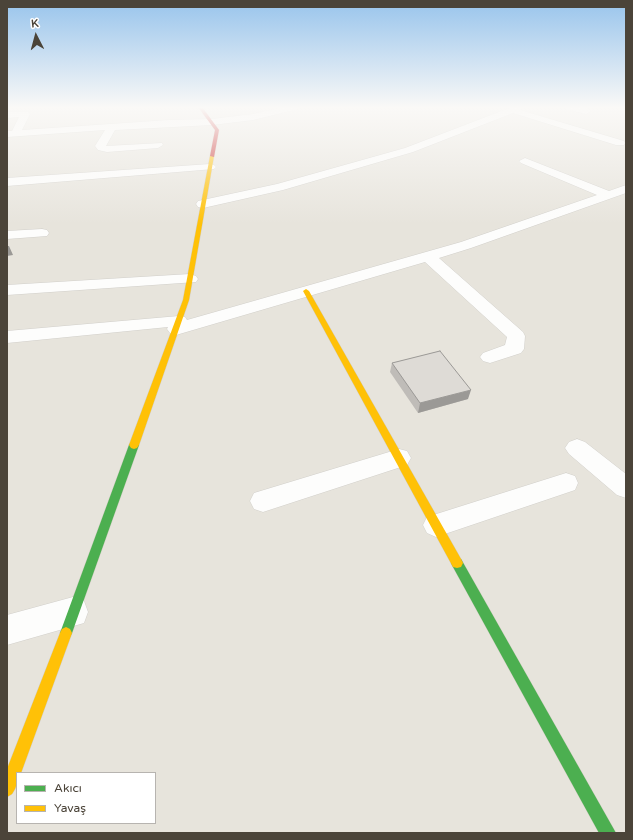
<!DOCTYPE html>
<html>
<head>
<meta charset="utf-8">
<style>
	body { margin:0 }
	#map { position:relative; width:633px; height:840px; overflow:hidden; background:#f4f2ee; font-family:"Varela Round",sans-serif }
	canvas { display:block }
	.frame { position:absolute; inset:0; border:8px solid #4b4439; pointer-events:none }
	.legend { position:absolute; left:16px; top:772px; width:140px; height:52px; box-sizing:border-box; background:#fff; border:1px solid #b7b4b0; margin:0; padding:5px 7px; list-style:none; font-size:12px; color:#4b4439 }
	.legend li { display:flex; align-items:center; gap:8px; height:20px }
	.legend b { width:20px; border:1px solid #b7b4b0 }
	.north { position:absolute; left:16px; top:16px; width:40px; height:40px; -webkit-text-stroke:3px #fff; paint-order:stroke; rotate:354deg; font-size:11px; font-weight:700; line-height:16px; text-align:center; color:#4b4439 }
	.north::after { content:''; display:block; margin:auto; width:14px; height:18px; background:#4b4439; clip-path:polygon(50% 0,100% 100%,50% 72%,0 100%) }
</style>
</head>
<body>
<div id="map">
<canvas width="633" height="840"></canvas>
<div class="frame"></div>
<ul class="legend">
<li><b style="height:5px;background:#4caf50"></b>Akıcı</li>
<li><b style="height:5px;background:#ffc107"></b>Yavaş</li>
</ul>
<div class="north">K</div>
</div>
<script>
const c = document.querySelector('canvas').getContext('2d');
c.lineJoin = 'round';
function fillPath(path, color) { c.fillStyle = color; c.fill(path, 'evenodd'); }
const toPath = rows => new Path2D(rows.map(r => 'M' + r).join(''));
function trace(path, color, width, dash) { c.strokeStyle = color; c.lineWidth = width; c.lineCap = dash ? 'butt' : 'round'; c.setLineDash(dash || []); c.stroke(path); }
fillPath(toPath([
	[7,107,626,107,626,833,7,833],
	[17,773,155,773,155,823,17,823]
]), '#e7e4dc');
const street = toPath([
	[285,107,299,107,298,109,253,120,212,125,115,130,106,146,162,143,163,145,158,148,107,152,98,150,95,146,105,130,7,137,7,131,12,131,19,117,7,118,7,112,28,112,30,114,22,130,169,120,212,119,253,114,285,107],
	[512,107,522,107,520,110,624,141,625,143,624,145,616,145,513,113,413,152,283,190,203,208,198,207,196,204,198,201,277,184,405,148,512,107],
	[565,107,579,107,589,109,591,111,586,114,566,109,565,107],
	[525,158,609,191,626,185,626,193,471,248,439,258,523,332,525,336,524,349,521,353,490,363,483,361,480,357,483,353,505,345,507,337,425,262,176,335,170,333,167,329,168,327,7,343,7,331,179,316,185,317,187,320,461,242,597,195,521,163,519,161,525,158],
	[210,164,214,165,216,167,214,169,7,186,7,178,210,164],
	[42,229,47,230,49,233,47,236,7,239,7,231,42,229],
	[190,274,196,276,198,279,196,282,7,295,7,285,190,274],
	[577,439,585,442,626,474,626,498,617,495,569,454,565,448,569,442,577,439],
	[399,449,407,451,411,458,407,465,263,512,254,509,250,501,254,493,399,449],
	[566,473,575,476,578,483,575,490,436,537,427,533,423,525,427,517,566,473],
	[73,597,84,601,88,612,84,623,7,645,7,615,73,597]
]);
const fast = toPath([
	[134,441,137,442,139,445,72,633,70,637,66,639,62,637,60,633,129,445,131,442,134,441],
	[457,558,461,559,616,833,599,833,453,567,451,563,453,559,457,558]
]);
const slow = toPath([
	[212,155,214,156,189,300,139,445,137,448,134,449,131,448,129,445,183,300,210,156,212,155],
	[306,289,309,291,461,559,463,563,461,567,457,568,453,567,303,291,306,289],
	[66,627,70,629,72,633,21,773,17,773,17,783,15,789,12,794,7,797,7,769,60,633,62,629,66,627]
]);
const jam = toPath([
	[198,107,202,107,219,130,214,157,210,156,215,130,198,107]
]);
trace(street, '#d2d0cb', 1);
trace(fast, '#d3cfc5', 1);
trace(slow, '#d3cfc5', 1);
trace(jam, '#d3cfc5', 1);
fillPath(street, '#fdfdfc');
fillPath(fast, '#4caf50');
fillPath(slow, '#ffc107');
fillPath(jam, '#c62828');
fillPath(toPath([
	[392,363,468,399,418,413,390,372]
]), '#bfbcb8');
fillPath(toPath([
	[7,246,9,246,13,255,7,256],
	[471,390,468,399,418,413,420,403]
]), '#9b9996');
const building = toPath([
	[440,351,471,390,420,403,392,363,440,351]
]);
fillPath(building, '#dedbd6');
trace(building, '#9b9996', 1);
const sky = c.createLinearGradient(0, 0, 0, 224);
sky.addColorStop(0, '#98c4ec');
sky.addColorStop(0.48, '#faf9f7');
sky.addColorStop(1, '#faf9f700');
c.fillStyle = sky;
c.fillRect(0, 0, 633, 224);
</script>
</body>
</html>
